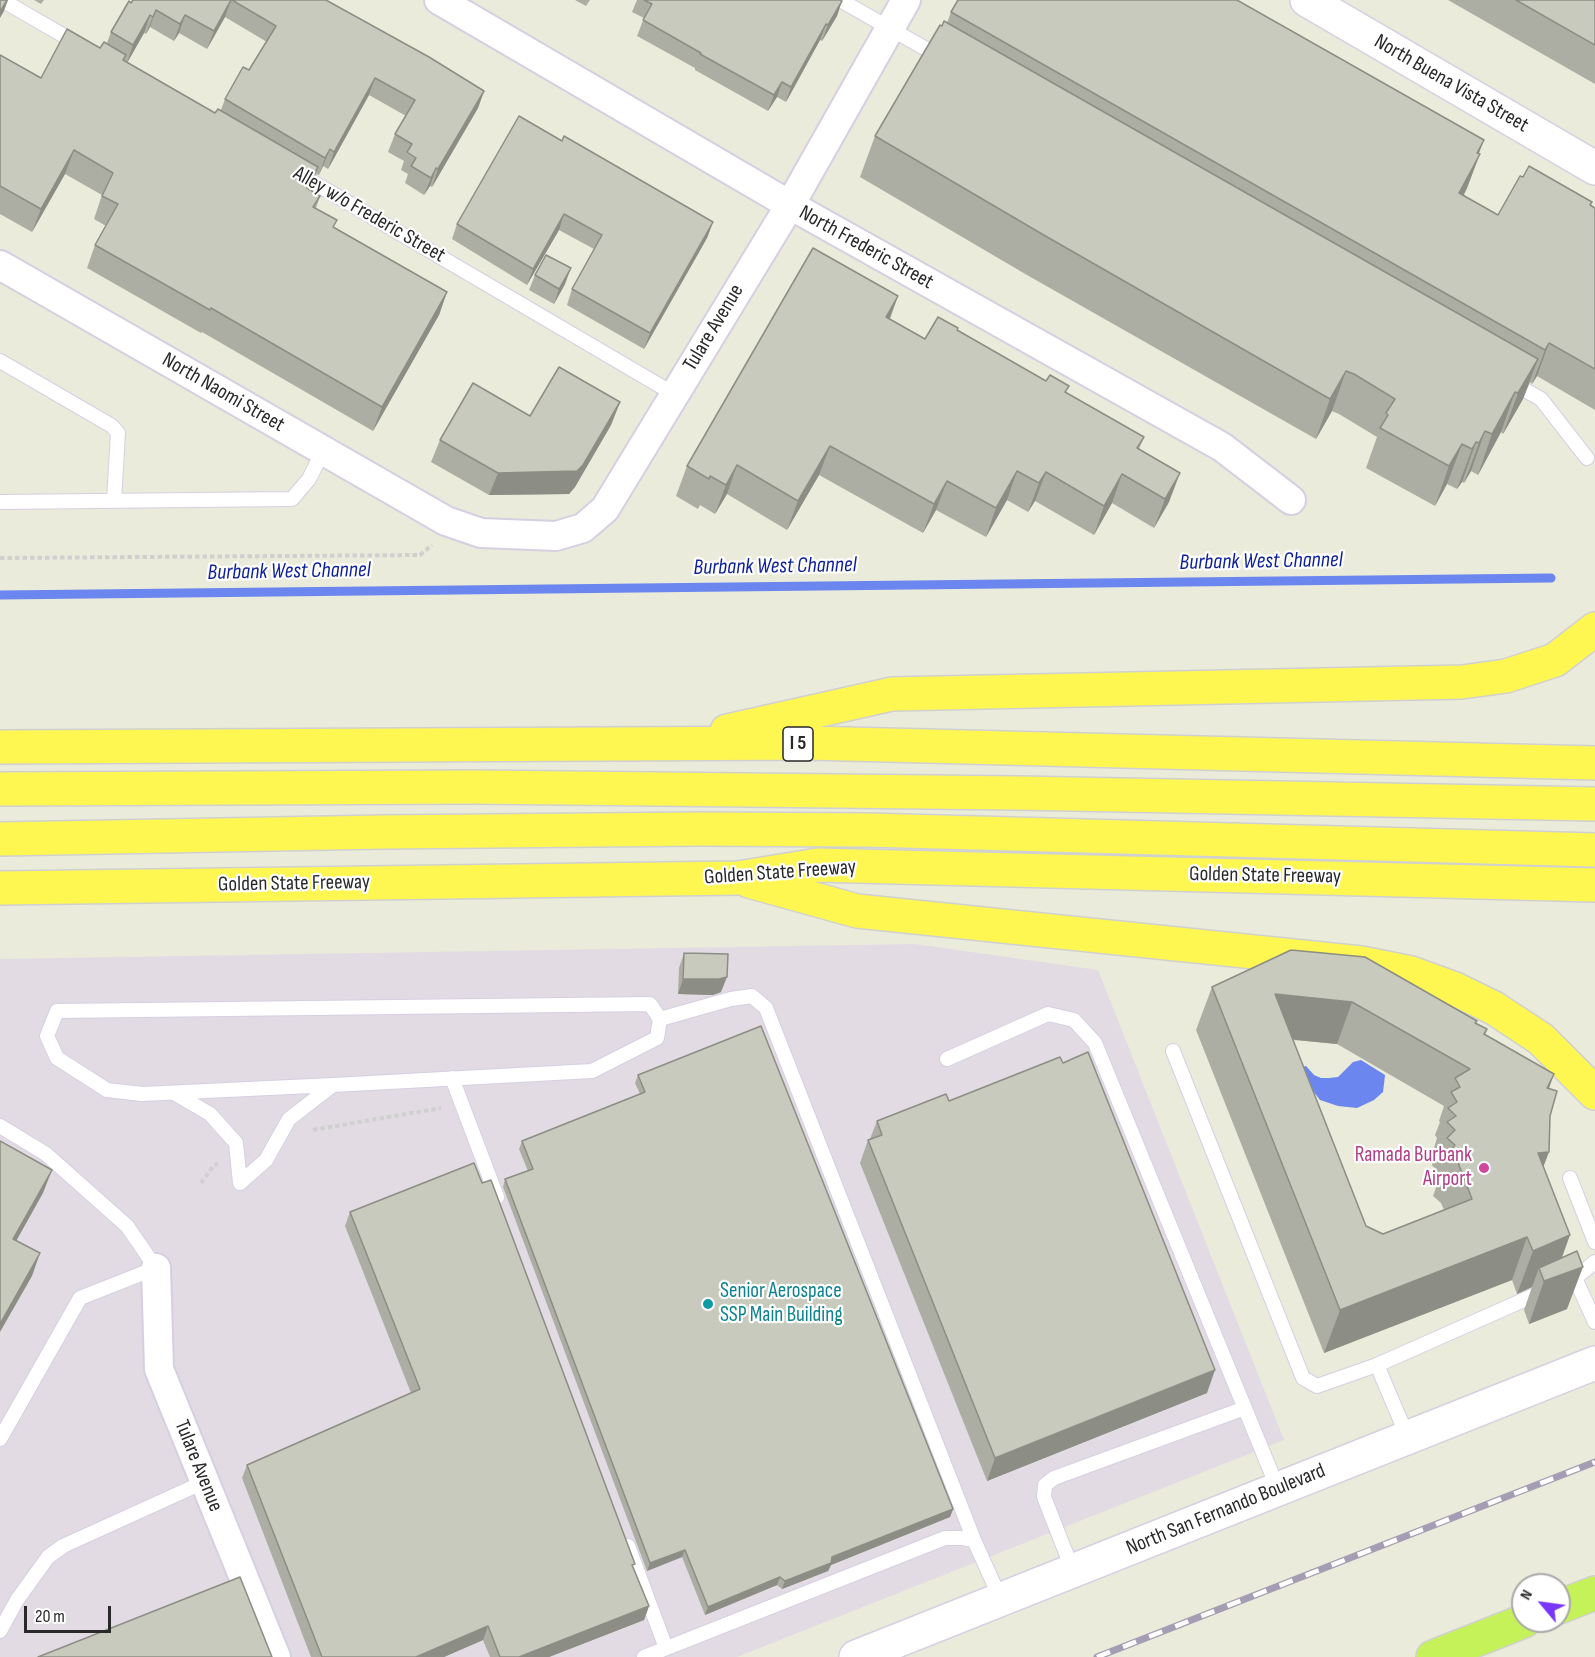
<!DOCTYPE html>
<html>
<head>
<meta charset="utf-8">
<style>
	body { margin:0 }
	#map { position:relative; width:1595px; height:1657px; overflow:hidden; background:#eaebda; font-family:"Sofia Sans Condensed",sans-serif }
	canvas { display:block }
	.north { position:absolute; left:1511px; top:1573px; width:60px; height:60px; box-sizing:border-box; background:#fff; border:2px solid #a9a9a9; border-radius:50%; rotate:299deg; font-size:16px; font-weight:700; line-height:24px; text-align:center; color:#292929 }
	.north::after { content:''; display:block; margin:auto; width:21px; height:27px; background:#7937fb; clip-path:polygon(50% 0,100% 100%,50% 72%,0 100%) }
	.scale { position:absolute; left:24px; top:1606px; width:87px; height:27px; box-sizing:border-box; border:3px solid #292929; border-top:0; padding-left:8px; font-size:18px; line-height:21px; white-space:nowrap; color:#292929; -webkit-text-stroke:4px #fff; paint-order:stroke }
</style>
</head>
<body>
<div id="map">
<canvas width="1595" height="1657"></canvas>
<div class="north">N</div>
<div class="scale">20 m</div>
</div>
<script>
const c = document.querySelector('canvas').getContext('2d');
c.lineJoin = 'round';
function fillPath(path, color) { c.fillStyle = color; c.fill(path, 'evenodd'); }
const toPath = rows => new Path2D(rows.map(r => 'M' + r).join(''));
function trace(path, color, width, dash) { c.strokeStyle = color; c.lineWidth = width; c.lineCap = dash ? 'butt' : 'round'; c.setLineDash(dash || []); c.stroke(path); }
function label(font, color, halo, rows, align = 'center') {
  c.font = font + ' "Sofia Sans Condensed",sans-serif'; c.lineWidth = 4.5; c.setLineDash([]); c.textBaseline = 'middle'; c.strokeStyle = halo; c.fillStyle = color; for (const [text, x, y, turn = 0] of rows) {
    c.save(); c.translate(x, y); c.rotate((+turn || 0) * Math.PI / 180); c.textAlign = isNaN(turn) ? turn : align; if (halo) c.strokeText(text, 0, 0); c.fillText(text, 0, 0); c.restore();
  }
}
fillPath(toPath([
	[915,944,1098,970,1284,1440,737,1657,0,1657,0,959]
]), '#e2dbe3');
fillPath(toPath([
	[1361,1060,1385,1075,1384,1084,1383,1092,1374,1100,1357,1108,1338,1106,1320,1100,1310,1087,1302,1067,1306,1066,1314,1075,1321,1078,1329,1078,1338,1077,1353,1062]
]), '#6b87ef');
trace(toPath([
	[0,595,1551,578]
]), '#6b87ef', 9);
const lane = toPath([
	[2,0,78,44],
	[840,0,942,58],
	[299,174,674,394],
	[0,361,112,426,118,433,114,501],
	[1511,382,1541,399,1587,458],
	[0,502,292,499,309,479,323,451],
	[650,1004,660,1019,657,1038,592,1071,333,1085,142,1094,107,1090,57,1058,47,1036,57,1011,650,1004],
	[660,1019,731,999,752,996,766,1008,974,1540],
	[1173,1051,1303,1378,1317,1386,1377,1365],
	[947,1059,1048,1014,1074,1020,1095,1043,1278,1489],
	[452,1078,497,1197],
	[174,1093,210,1114,236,1143,240,1183],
	[0,1126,46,1154,127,1226,156,1268,80,1298,0,1439],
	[1570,1178,1595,1242],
	[240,1183,266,1160,289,1119,333,1085],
	[1595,1262,1575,1278,1595,1322],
	[1408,1438,1377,1365,1544,1291],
	[628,1546,666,1648],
	[1073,1571,1044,1497,1045,1485,1054,1478,1245,1408],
	[0,1631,17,1600,48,1557,63,1546,204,1482],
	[644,1657,945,1538,963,1538,974,1540,1001,1600]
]);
const street = toPath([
	[439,0,790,205,1222,447,1291,500],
	[0,265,446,521,481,533,556,536,583,528,605,509,790,205,906,0],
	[156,1268,159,1369,276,1657]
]);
const secondary = toPath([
	[1307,0,1595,168],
	[856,1657,1595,1363]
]);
const primary = toPath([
	[1559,1607,1595,1593],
	[1433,1657,1524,1621]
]);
const highway = toPath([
	[727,731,892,694,1462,682,1506,676,1555,660,1595,629],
	[0,747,809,743,1595,763],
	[0,789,475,787,1018,793,1595,804],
	[0,839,383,832,700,829,868,830,1595,850],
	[749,881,857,911,1361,963,1411,973,1455,989,1494,1008,1541,1039,1595,1093],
	[0,888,738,878,818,865,1595,885]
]);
trace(lane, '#d6cfe2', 16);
trace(street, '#d6cfe2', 32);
trace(secondary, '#d6cfe2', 36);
trace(primary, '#d0d0d0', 36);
trace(highway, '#d0d0d0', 36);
trace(toPath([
	[0,558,420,555,432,545],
	[313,1130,441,1108],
	[201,1183,214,1165,218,1164]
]), '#d0d0d0', 4, [4.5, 3]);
trace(lane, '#fff', 14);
trace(street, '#fff', 28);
trace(secondary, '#fff', 33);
trace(primary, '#c5f259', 33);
trace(highway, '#fff751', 33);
const rail = toPath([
	[1097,1657,1595,1462]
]);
trace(rail, '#a59db3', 7);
trace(rail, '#fff', 4.5, [14]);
fillPath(toPath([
	[34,0,44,0,41,4],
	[133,0,326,0,484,91,478,108,432,187,430,186,424,195,405,183,408,174,401,170,404,161,388,152,395,134,406,116,369,95,328,169,323,166,319,175,316,174,310,190,320,196,316,208,334,227,447,292,439,315,373,431,202,332,201,333,87,268,95,245,106,226,94,219,102,195,65,174,32,232,0,214,0,55,41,78,100,48,107,43,111,32],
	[225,17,267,42,249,70,225,99,221,110,215,113,127,63,144,33,146,34,150,27,174,41,179,33,207,49],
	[575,0,590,0,586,6],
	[637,0,841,0,837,16,822,41,820,40,786,102,777,97,768,111,695,70,695,68,637,36,644,18,632,12],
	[1448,0,1595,0,1595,84],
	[951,12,1479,154,1467,188,1464,195,1498,215,1591,205,1595,208,1595,410,1537,376,1532,384,1530,382,1523,399,1503,434,1501,432,1478,475,1471,471,1464,483,1462,482,1457,489,1447,484,1435,506,1366,468,1377,437,1339,414,1332,411,1316,439,1027,275,860,177,875,136,942,26,947,23],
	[562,141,713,222,707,238,644,349,567,305,572,289,594,249,559,230,527,285,452,239,457,224],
	[535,275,565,284,554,304,529,290],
	[898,296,890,319,925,339,957,330,1144,437,1139,449,1169,502,1154,528,1112,503,1094,535,1035,501,1028,512,1007,500,986,537,936,510,923,533,819,475,787,530,727,494,715,514,700,505,698,509,676,496,687,466],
	[620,402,611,425,575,487,569,494,489,495,431,462,440,440,530,416],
	[1291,950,1476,1023,1487,1029,1485,1035,1549,1089,1550,1116,1543,1166,1562,1258,1567,1309,1529,1324,1524,1310,1532,1287,1517,1294,1512,1280,1324,1353,1196,1030,1212,987],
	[1293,1040,1337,1044,1444,1106,1439,1121,1440,1122,1435,1135,1437,1138,1433,1151,1436,1153,1432,1165,1435,1169,1431,1181,1437,1185,1433,1196,1441,1203,1444,1210,1383,1234,1366,1226],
	[684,953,721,992,713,995,678,994,679,968],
	[638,1075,953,1509,950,1517,831,1565,828,1571,782,1589,777,1585,705,1615,682,1557,647,1571,503,1187,505,1179,528,1171,519,1149,522,1141,640,1094,635,1083],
	[949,1101,1207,1393,987,1481,860,1163,868,1140,870,1139,877,1121],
	[350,1212,634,1568,649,1606,644,1620,549,1657,490,1657,483,1640,444,1657,311,1657,242,1478,247,1465,411,1393,345,1226]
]), '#acaea3');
fillPath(toPath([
	[7,0,8,0,4,11,0,18,0,12],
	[231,0,225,17,207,49,214,31],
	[842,1,837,16,822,41,828,25],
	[156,10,150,27,146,34,153,17],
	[150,15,144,33,127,63,133,45],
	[185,15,179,33,174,41,180,24],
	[826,24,820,40,786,102,791,87],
	[375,78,369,95,328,169,334,152],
	[782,82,777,97,768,111,774,95],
	[484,91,478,108,432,187,438,169],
	[1484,140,1476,161,1480,154,1467,188,1447,226,1459,193,1477,153],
	[330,149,323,166,319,175,325,158],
	[74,150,65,174,32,232,41,209],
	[318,167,310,191,307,188],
	[436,168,430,186,424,195,431,178],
	[564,214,559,230,527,285,533,269],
	[713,222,707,238,644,349,650,333],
	[571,268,565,284,554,304,559,289],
	[447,292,439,315,373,431,382,407],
	[898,296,887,325,886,317],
	[1549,343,1537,376,1532,384,1545,350],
	[1538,359,1523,399,1503,434,1518,393],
	[1346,371,1332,411,1316,439,1330,399],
	[1515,392,1501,432,1478,475,1492,434],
	[620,402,611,425,575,487,569,494,489,495,498,473],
	[1485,431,1471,471,1464,483,1479,443],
	[1476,442,1462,482,1457,489,1472,449],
	[1462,444,1447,484,1435,506,1449,466],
	[830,446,819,475,787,530,798,501],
	[737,465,727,494,715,514,726,485],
	[1017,471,1007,500,986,537,996,508],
	[1046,472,1035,501,1028,512,1039,483],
	[1180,473,1169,502,1154,528,1165,499],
	[1122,474,1112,503,1094,535,1104,506],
	[947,481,936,510,923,533,934,504],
	[727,977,721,992,713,995,678,994,683,979],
	[1275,994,1352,1002,1337,1044,1259,1036],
	[1554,1074,1539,1117,1547,1088],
	[1549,1152,1533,1194,1538,1153],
	[52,1170,43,1193,5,1261,13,1239],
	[1570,1235,1555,1277,1583,1267,1567,1309,1529,1324,1544,1281,1539,1268,1532,1287,1517,1294,1533,1251],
	[1527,1237,1512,1280,1324,1353,1340,1310],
	[40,1253,32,1276,0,1332,0,1324],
	[1215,1370,1207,1393,987,1481,995,1458],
	[953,1509,950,1517,831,1565,828,1571,782,1589,785,1581,832,1557],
	[685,1550,682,1557,647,1571,650,1563],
	[780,1577,777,1585,705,1615,708,1607],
	[649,1606,644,1620,549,1657,519,1657],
	[488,1626,483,1640,444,1657,416,1657]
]), '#8c8d84');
const building = toPath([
	[0,0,7,0,0,12,0,0],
	[133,0,231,0,214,31,185,15,180,24,156,10,153,17,150,15,133,45,111,32,129,1,131,3,133,0],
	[232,0,326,0,429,57,484,91,438,169,436,168,431,178,411,166,416,158,407,152,412,144,395,134,415,100,375,78,334,152,330,149,325,158,225,99,243,67,249,70,276,26,232,0],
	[644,0,841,0,842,1,828,25,826,24,791,87,782,82,774,95,700,54,701,53,643,20,652,4,644,0],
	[958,0,1237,0,1484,140,1477,153,1480,154,1459,193,1498,215,1520,176,1523,177,1529,166,1592,202,1590,205,1595,208,1595,369,1549,343,1545,350,951,12,958,0],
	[1516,0,1595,0,1595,45,1516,0],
	[944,21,1538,359,1518,393,1515,392,1492,434,1485,431,1479,443,1476,442,1472,449,1462,444,1449,466,1380,428,1388,415,1386,413,1395,399,1354,374,1346,371,1330,399,1042,234,875,136,940,25,942,26,944,21],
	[67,29,100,48,104,42,126,55,123,60,215,113,218,109,318,167,307,188,320,196,313,207,337,220,333,227,447,292,382,407,211,308,210,310,95,245,118,204,102,196,113,173,74,150,41,209,0,186,0,55,41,78,67,29],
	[519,116,562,141,564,136,713,222,650,333,572,289,602,235,564,214,533,269,457,224,519,116],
	[813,248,898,296,886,317,925,339,938,317,958,328,957,330,1046,381,1050,375,1069,386,1065,392,1144,437,1137,448,1180,473,1165,499,1122,474,1104,506,1046,472,1039,483,1017,471,996,508,947,481,934,504,830,446,798,501,737,465,726,485,710,476,709,479,687,466,813,248],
	[546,255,571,268,559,289,535,275,546,255],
	[559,367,620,402,583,465,577,471,498,473,440,440,473,383,530,416,559,367],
	[1291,950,1365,957,1477,1021,1475,1023,1487,1029,1484,1034,1554,1074,1547,1088,1557,1091,1550,1116,1549,1152,1538,1153,1570,1235,1533,1251,1527,1237,1340,1310,1212,987,1291,950],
	[1275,994,1352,1002,1470,1069,1455,1078,1460,1087,1451,1092,1457,1102,1448,1108,1456,1116,1447,1122,1455,1130,1447,1138,1455,1145,1448,1153,1457,1160,1472,1199,1383,1234,1366,1226,1275,994],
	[684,953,728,954,727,977,719,979,683,979,684,953],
	[761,1026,953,1509,832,1557,831,1563,785,1581,780,1577,708,1607,685,1550,650,1563,505,1179,533,1169,522,1141,645,1092,638,1075,761,1026],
	[1088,1052,1215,1370,995,1458,868,1140,882,1135,877,1121,946,1094,949,1101,1060,1057,1063,1063,1088,1052],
	[0,1141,52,1170,13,1239,40,1253,0,1324,0,1141],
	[474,1163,482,1183,491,1180,635,1564,632,1565,649,1606,519,1657,500,1657,488,1626,416,1657,322,1657,247,1465,420,1389,350,1212,474,1163],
	[1577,1251,1583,1267,1544,1281,1539,1268,1577,1251],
	[240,1577,272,1657,38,1657,240,1577]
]);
fillPath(building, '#c8cabd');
trace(building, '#8c8d84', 1.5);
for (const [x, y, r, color] of [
	[1484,1168,6,"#d1479c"],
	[708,1304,6,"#0f9aa8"]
]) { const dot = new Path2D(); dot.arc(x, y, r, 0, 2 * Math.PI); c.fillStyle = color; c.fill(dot); trace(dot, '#fff', 2); }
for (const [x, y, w] of [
	[798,744,30]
]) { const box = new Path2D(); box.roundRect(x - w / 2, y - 17, w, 34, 4.5); c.fillStyle = '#fff'; c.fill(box); trace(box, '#292929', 1.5); }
label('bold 20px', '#292929', null, [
	["I 5",798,744]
]);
label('21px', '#292929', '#fff', [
	["North Buena Vista Street",1451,84,30],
	["Alley w/o Frederic Street",369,215,30],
	["North Frederic Street",866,248,29],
	["Tulare Avenue",714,328,-59],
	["North Naomi Street",223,393,30],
	["Golden State Freeway",780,873,-4],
	["Golden State Freeway",1265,876,1],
	["Golden State Freeway",294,884,-1],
	["Tulare Avenue",198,1466,68],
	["North San Fernando Boulevard",1226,1510,-22]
]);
label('21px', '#b23c85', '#fff', [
	["Ramada Burbank",1472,1156],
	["Airport",1472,1180]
], 'right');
label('21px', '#0d838f', '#fff', [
	["Senior Aerospace",720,1292],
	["SSP Main Building",720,1316]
], 'left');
label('italic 22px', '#0c1f9a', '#fff', [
	["Burbank West Channel",1261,562,-1],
	["Burbank West Channel",775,567,-1],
	["Burbank West Channel",289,572,-1]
]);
</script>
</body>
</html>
